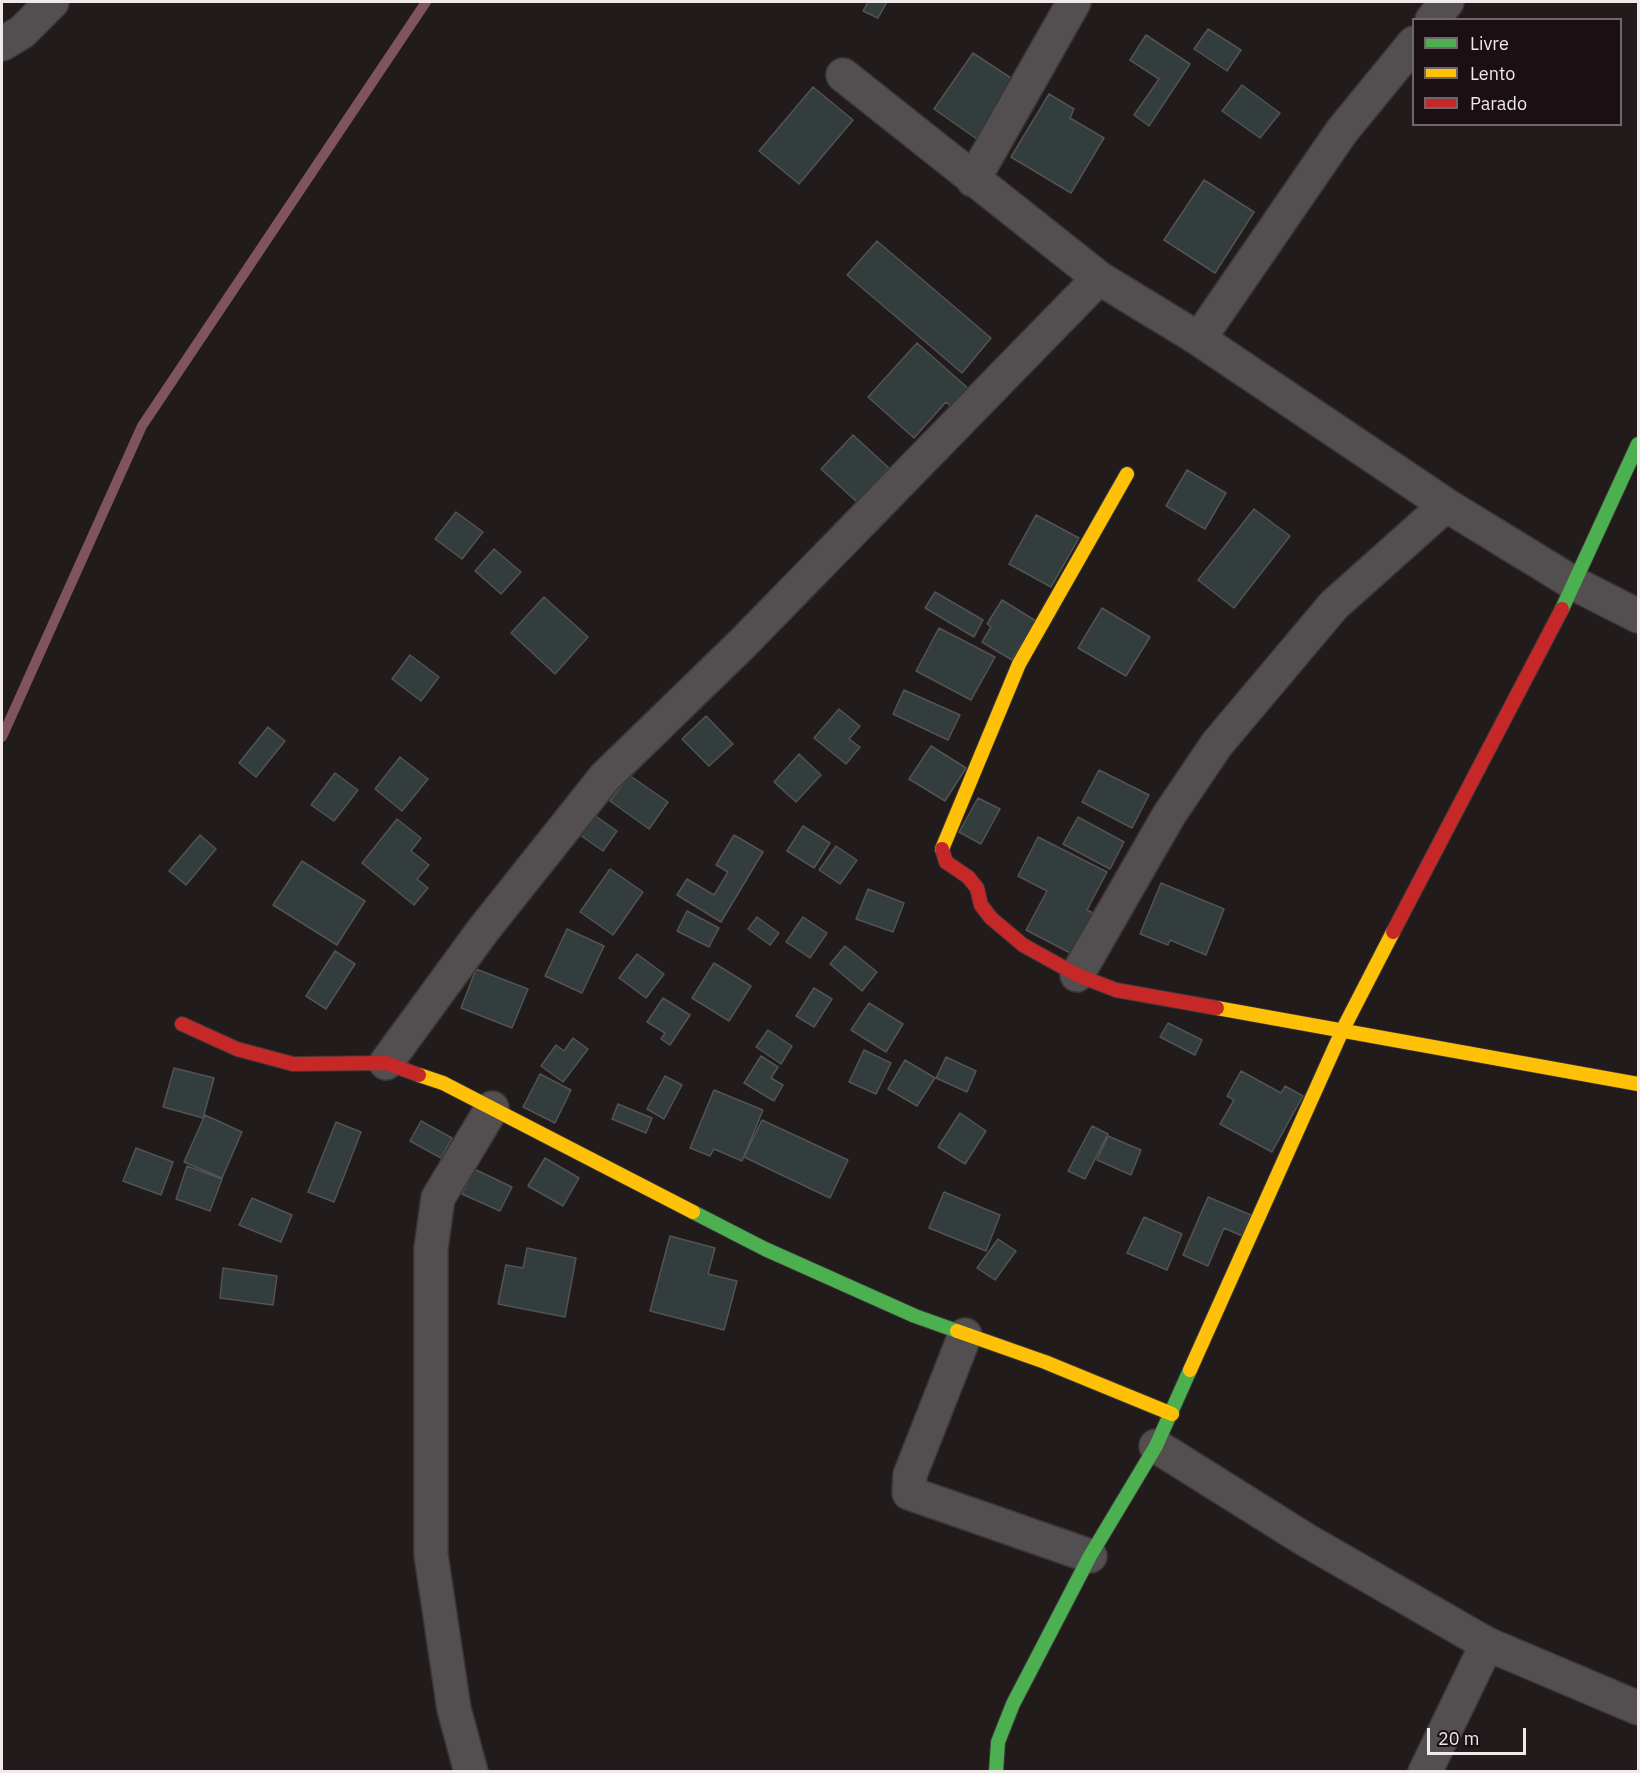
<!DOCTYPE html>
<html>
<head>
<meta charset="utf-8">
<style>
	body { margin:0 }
	#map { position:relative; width:1640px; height:1773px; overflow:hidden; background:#211b1c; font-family:"IBM Plex Sans",sans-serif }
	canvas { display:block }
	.frame { position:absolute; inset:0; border:3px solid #f0e8e9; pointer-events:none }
	.legend { position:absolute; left:1412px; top:18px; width:210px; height:108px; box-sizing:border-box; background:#1a0f12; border:2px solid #706668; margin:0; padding:8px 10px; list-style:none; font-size:18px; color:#f0e8e9 }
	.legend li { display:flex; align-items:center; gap:12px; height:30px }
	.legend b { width:30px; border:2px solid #706668 }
	.scale { position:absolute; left:1427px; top:1728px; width:99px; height:27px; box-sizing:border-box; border:3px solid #f0e8e9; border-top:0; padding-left:8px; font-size:18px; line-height:21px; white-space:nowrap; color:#f0e8e9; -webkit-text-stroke:4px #1a0f12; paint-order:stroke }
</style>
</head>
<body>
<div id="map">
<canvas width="1640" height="1773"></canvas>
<div class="frame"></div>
<ul class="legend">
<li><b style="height:8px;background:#4caf50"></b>Livre</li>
<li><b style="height:8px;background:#ffc107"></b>Lento</li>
<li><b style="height:8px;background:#c62828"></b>Parado</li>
</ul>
<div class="scale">20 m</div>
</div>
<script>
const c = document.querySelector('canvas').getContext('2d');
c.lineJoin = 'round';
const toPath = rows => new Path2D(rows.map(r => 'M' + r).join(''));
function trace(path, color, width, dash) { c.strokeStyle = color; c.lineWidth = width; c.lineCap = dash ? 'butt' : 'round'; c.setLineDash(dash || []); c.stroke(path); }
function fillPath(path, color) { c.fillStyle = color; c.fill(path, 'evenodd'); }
trace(toPath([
	[2,737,142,426,426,2]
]), '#80545e', 10);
const building = toPath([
	[868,2,887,2,878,18,863,11,868,2],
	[1208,29,1241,50,1227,71,1194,49,1208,29],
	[1146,35,1190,64,1149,126,1134,115,1159,79,1130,60,1146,35],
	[973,53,1020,84,981,142,934,109,973,53],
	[1242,85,1280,113,1260,138,1222,111,1242,85],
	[813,87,853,120,799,184,759,151,813,87],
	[1049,94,1074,109,1070,118,1104,138,1071,193,1011,157,1049,94],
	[1204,180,1254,212,1215,273,1164,240,1204,180],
	[877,241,991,338,962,373,847,275,877,241],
	[917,343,970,390,954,409,946,402,914,438,868,397,917,343],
	[853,435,889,468,857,502,821,469,853,435],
	[1187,470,1226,493,1205,529,1166,506,1187,470],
	[1254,509,1290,536,1234,608,1198,580,1254,509],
	[456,512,483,532,462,559,435,539,456,512],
	[1036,515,1079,538,1051,587,1009,564,1036,515],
	[494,549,521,572,501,594,475,571,494,549],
	[935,592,983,620,974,637,925,608,935,592],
	[544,597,588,637,555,674,511,633,544,597],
	[1002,600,1036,621,1012,660,982,642,991,627,987,624,1002,600],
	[1102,608,1150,637,1126,676,1078,648,1102,608],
	[939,628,995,657,971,700,916,671,939,628],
	[410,655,439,677,421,701,392,679,410,655],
	[904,690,960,715,948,740,893,714,904,690],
	[839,709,860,726,849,739,860,747,846,764,814,738,839,709],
	[706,716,733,744,709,766,682,739,706,716],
	[268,727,285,741,256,777,239,763,268,727],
	[931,746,966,768,945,801,909,779,931,746],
	[799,754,821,775,796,802,774,782,799,754],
	[400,757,428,779,402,811,375,789,400,757],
	[1099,770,1149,795,1132,828,1082,802,1099,770],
	[335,773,358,790,334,821,311,805,335,773],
	[629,775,668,802,649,829,610,801,629,775],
	[978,798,1000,809,981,844,959,832,978,798],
	[594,815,617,831,603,851,580,835,594,815],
	[1078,817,1124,842,1110,869,1063,844,1078,817],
	[397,819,421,838,411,851,429,865,417,879,428,888,414,905,362,863,397,819],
	[803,826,830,843,814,868,787,851,803,826],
	[200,835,216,849,186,885,169,871,200,835],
	[734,835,763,852,721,922,677,895,687,879,714,895,728,872,716,865,734,835],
	[1038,837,1107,872,1087,910,1101,917,1080,958,1026,930,1047,891,1018,876,1038,837],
	[836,846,857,860,840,884,819,870,836,846],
	[302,861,365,901,337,945,273,905,302,861],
	[610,869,643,892,613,935,580,912,610,869],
	[1161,883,1224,909,1206,955,1170,940,1168,945,1140,934,1161,883],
	[868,889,904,903,893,932,856,919,868,889],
	[687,911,719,928,709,947,677,931,687,911],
	[757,917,779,933,770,945,748,929,757,917],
	[803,917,827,933,810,958,786,942,803,917],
	[567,929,604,946,582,993,545,976,567,929],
	[845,946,877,972,862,991,830,964,845,946],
	[335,951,355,964,326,1009,306,996,335,951],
	[637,954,664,974,646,998,619,978,637,954],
	[714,963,751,986,729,1021,692,998,714,963],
	[476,969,528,989,512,1028,461,1008,476,969],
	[814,988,832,999,814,1027,796,1016,814,988],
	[663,998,690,1015,670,1045,661,1039,665,1033,647,1022,663,998],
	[869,1003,903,1024,886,1052,851,1030,869,1003],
	[1168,1023,1202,1040,1195,1055,1160,1037,1168,1023],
	[768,1030,792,1046,781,1064,756,1047,768,1030],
	[573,1038,588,1049,563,1082,541,1066,556,1045,564,1051,573,1038],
	[864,1050,891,1063,876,1094,849,1082,864,1050],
	[761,1056,778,1067,771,1078,783,1085,774,1101,744,1083,761,1056],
	[946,1057,976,1071,967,1092,936,1078,946,1057],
	[905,1060,935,1078,917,1106,888,1089,905,1060],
	[174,1068,214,1078,203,1118,163,1107,174,1068],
	[1241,1071,1281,1093,1285,1086,1303,1096,1272,1152,1220,1124,1234,1100,1227,1096,1241,1071],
	[540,1074,571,1090,555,1123,523,1107,540,1074],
	[665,1076,682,1085,664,1119,647,1109,665,1076],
	[714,1090,763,1110,742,1161,714,1149,710,1156,690,1148,714,1090],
	[618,1104,652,1118,646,1133,612,1119,618,1104],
	[960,1113,986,1131,965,1164,938,1147,960,1113],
	[205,1115,242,1132,222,1178,184,1162,205,1115],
	[762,1120,848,1160,830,1198,744,1157,762,1120],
	[421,1121,452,1138,441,1158,410,1141,421,1121],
	[336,1122,361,1132,334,1202,308,1192,336,1122],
	[1092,1126,1108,1134,1085,1179,1068,1171,1092,1126],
	[1108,1136,1141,1150,1131,1175,1097,1160,1108,1136],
	[136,1148,173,1162,161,1195,123,1181,136,1148],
	[545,1158,579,1178,563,1206,528,1186,545,1158],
	[187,1166,222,1179,210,1211,176,1199,187,1166],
	[474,1169,512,1187,500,1211,462,1194,474,1169],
	[944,1192,1000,1215,986,1251,929,1228,944,1192],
	[1208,1197,1251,1215,1242,1236,1224,1228,1208,1266,1183,1255,1208,1197],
	[252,1198,292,1215,281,1242,239,1225,252,1198],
	[1144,1217,1182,1234,1167,1270,1127,1253,1144,1217],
	[670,1236,715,1248,708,1274,737,1281,724,1330,650,1311,670,1236],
	[998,1239,1016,1251,995,1280,977,1268,998,1239],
	[527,1248,576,1258,565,1317,498,1304,506,1265,523,1268,527,1248],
	[223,1268,277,1276,273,1305,220,1298,223,1268]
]);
fillPath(building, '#343d3d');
trace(building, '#525352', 1.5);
const street = toPath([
	[1432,20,1447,2],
	[2,44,22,32,52,2],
	[843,75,1099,278,1199,339,1446,505,1575,584,1638,616],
	[973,180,1074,2],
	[1199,339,1342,131,1414,43],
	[1077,975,1169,815,1217,744,1334,605,1446,505],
	[386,1063,484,929,605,777,743,643,1099,278],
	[965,1335,910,1475,909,1493,1090,1556],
	[1156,1446,1306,1540,1487,1644,1638,1708],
	[471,1772,454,1709,431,1555,431,1248,438,1198,492,1108],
	[1425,1772,1487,1644]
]);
const fast = toPath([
	[1562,609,1638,444],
	[693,1212,765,1249,915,1316,957,1331],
	[996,1772,998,1742,1013,1704,1090,1556,1156,1446,1190,1370]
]);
const slow = toPath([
	[942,849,1019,664,1127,474],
	[1217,1008,1638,1084],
	[419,1075,443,1083,693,1212],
	[957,1331,1045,1362,1172,1414],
	[1190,1370,1342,1031,1393,932]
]);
const jam = toPath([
	[942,849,946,862,968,877,977,888,981,905,991,918,1023,945,1077,975,1116,990,1217,1008],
	[1393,932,1562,609],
	[182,1024,237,1049,293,1064,386,1063,419,1075]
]);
trace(street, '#3c3737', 36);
trace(fast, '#3c3737', 16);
trace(slow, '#3c3737', 16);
trace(jam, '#3c3737', 16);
trace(street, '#534e4f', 33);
trace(fast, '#4caf50', 14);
trace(slow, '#ffc107', 14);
trace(jam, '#c62828', 14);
</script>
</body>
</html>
